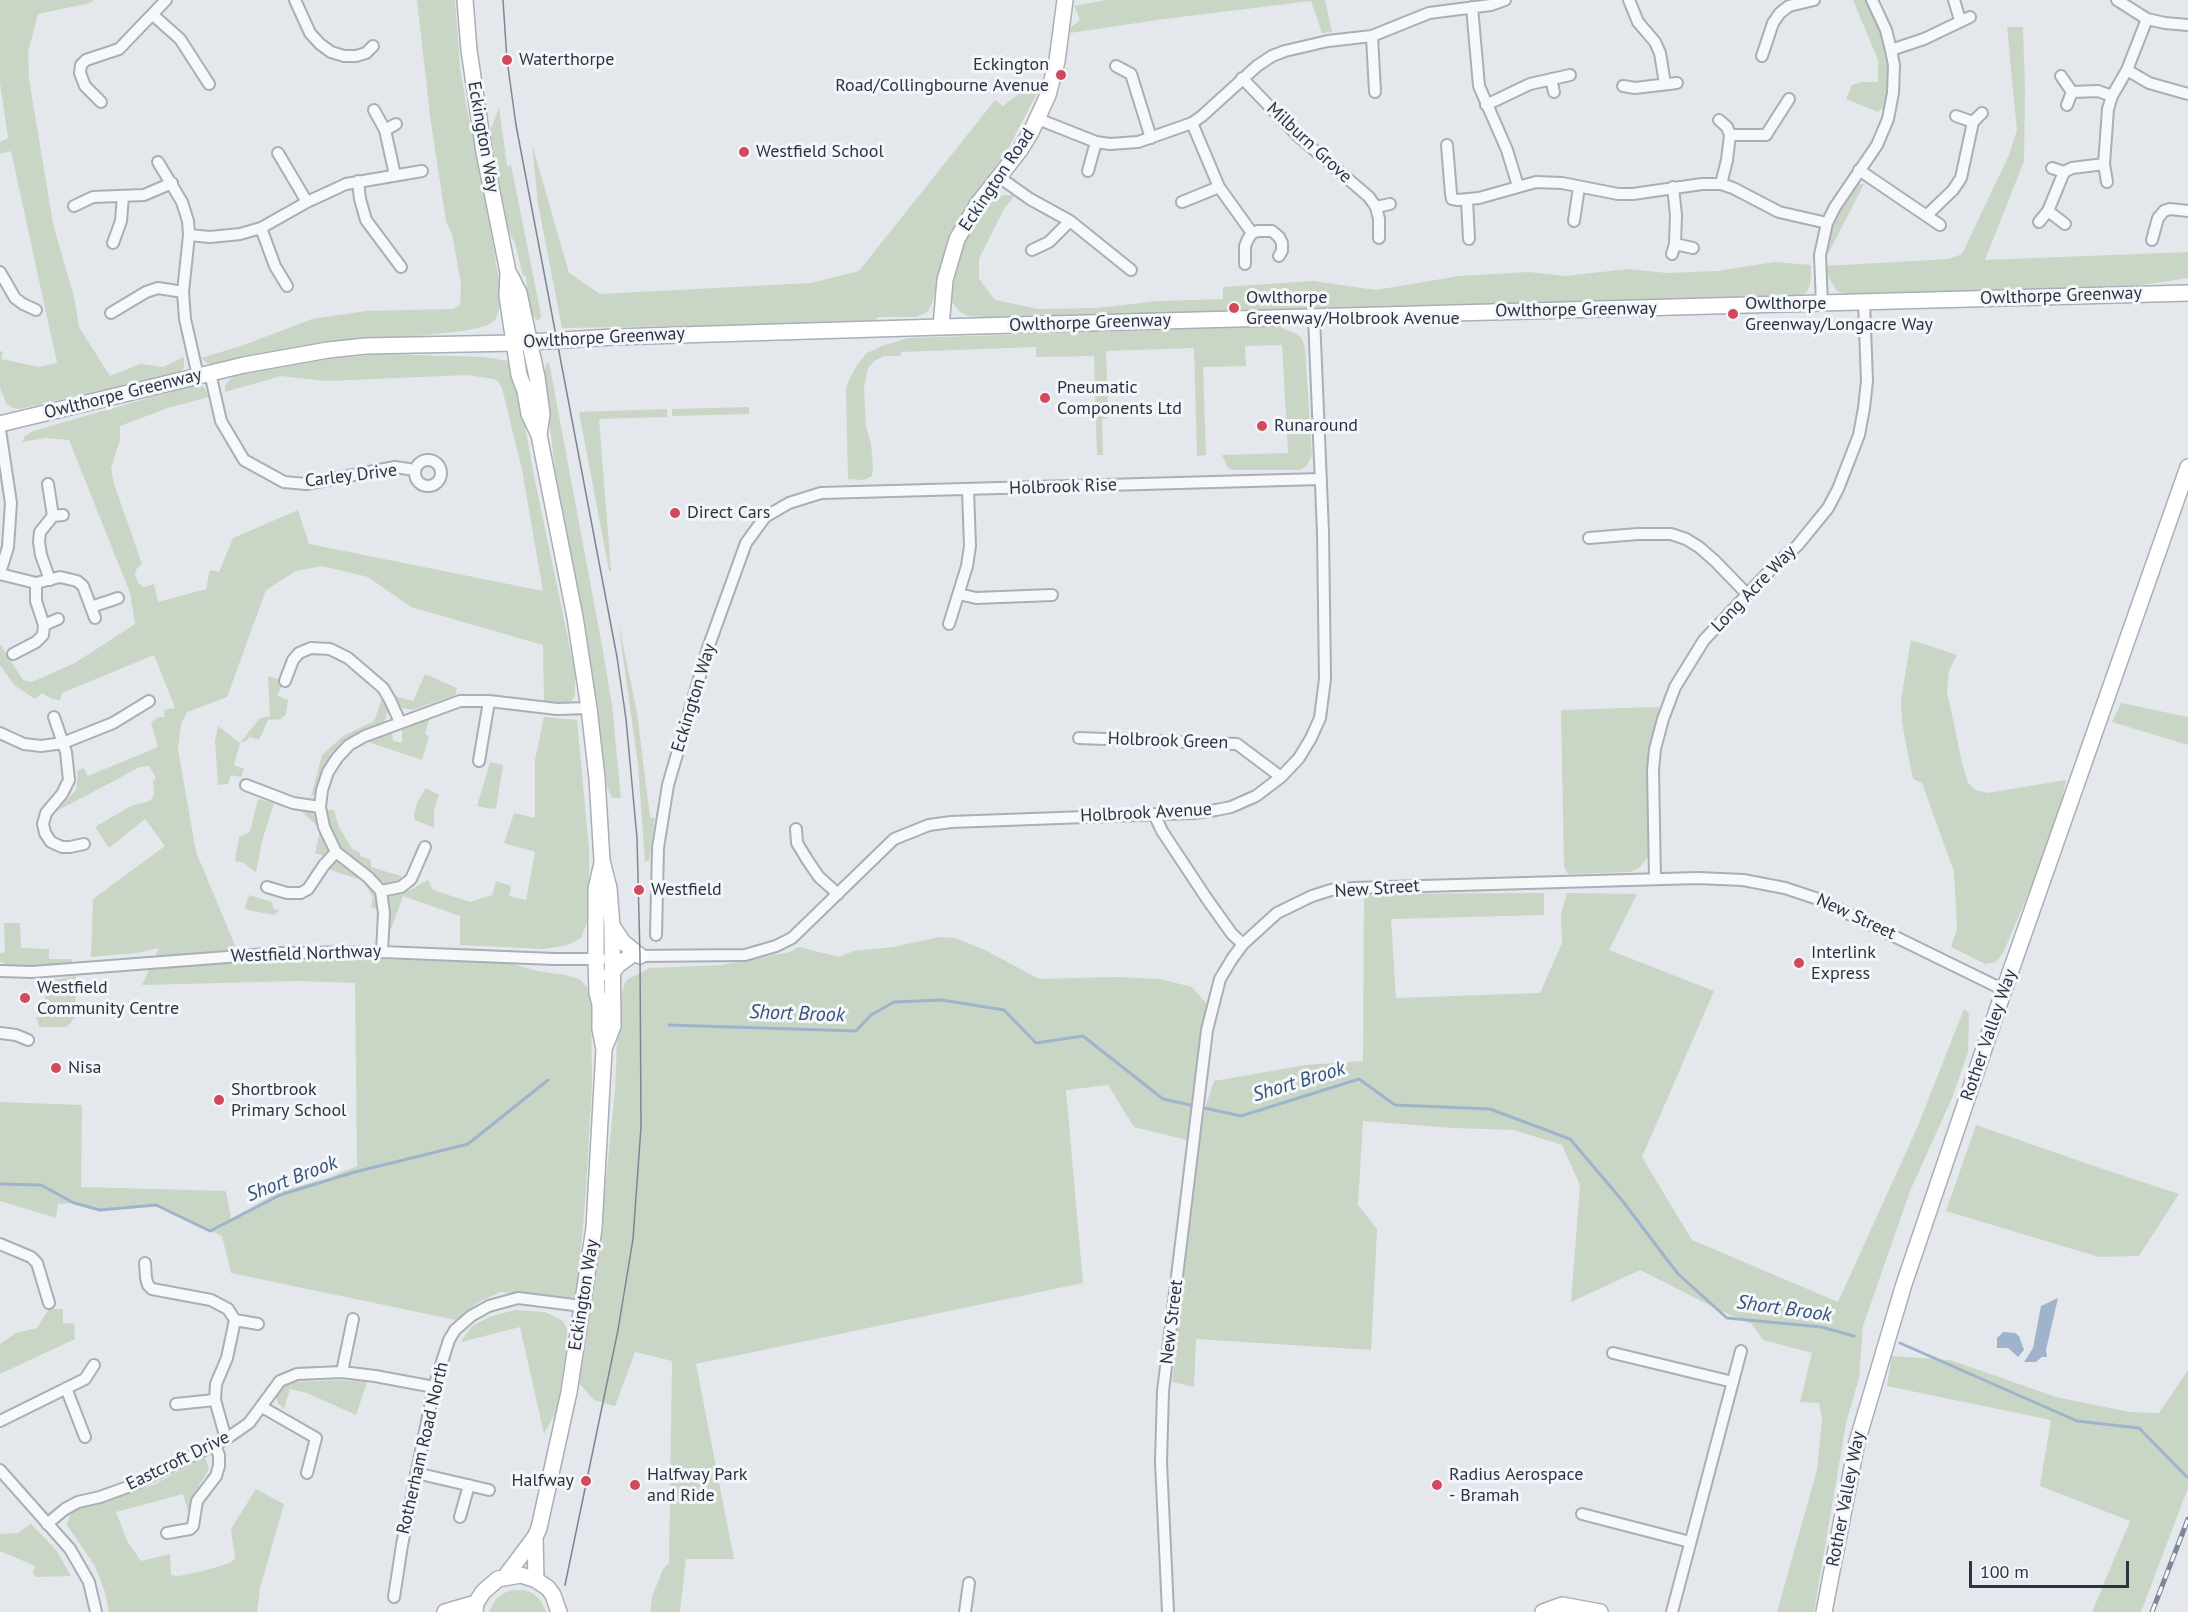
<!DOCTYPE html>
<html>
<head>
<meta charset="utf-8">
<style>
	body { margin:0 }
	#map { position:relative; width:2188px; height:1612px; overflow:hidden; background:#e4e7ec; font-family:"PT Sans",sans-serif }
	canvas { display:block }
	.scale { position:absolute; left:1969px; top:1561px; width:160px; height:27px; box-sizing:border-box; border:3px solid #2b3445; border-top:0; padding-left:8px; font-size:18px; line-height:21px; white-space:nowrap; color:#2b3445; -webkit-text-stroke:4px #f4f6f9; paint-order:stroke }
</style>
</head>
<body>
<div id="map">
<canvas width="2188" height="1612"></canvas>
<div class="scale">100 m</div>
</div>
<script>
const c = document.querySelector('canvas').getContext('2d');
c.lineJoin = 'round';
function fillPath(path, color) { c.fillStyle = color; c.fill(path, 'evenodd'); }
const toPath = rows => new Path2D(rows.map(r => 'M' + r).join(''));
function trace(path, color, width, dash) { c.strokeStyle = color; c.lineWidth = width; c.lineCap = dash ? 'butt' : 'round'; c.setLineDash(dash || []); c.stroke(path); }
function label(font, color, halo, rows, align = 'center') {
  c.font = font + ' "PT Sans",sans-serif'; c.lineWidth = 6; c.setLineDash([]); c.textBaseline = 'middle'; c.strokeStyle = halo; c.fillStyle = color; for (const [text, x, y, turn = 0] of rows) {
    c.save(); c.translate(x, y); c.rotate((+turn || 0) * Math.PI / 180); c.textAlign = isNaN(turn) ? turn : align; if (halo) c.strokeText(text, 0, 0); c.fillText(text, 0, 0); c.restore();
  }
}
fillPath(toPath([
	[0,0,94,0,90,3,38,14,28,52,29,79,53,224,74,297,79,327,110,376,140,364,163,367,184,357,184,368,178,373,20,409,13,408,6,403,0,387,0,351,3,352,1,359,39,367,57,363,11,151,0,154,0,142,8,138,0,83],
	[417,0,455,0,460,68,468,115,482,178,499,281,502,303,495,320,486,326,463,331,283,350,214,365,206,362,201,358,244,345,312,319,366,311,453,309,460,305,461,283,452,234,446,221,430,116],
	[1106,0,1325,0,1332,32,1322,33,1311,1,1164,19,1070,33,1071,27,1080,20,1074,6],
	[1853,0,1868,0,1878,24,1888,62,1888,86,1886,100,1884,109,1881,109,1878,112,1846,99,1852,85,1861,82,1878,82,1878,60],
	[2007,27,2023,27,2025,89,2024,161,1985,260,2188,252,2188,278,2129,287,1954,293,1845,294,1837,291,1829,278,1825,266,1949,259,1962,254,2009,155,2017,130],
	[1045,78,1009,147,949,234,933,302,927,312,916,317,877,317,876,323,562,328,538,204,532,144,569,273,600,294,811,283,859,271,995,100,1003,106,1034,82],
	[499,107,507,166,511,165,540,310,541,317,538,321,532,315,528,304,526,276,523,276,515,243,504,223,488,137],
	[1859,184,1864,184,1828,254,1826,249,1829,233,1834,220,1851,192],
	[1011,195,1015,195,1004,209,979,259,979,279,995,300,1038,309,1097,308,1158,301,1223,299,1223,287,1313,281,1376,290,1459,276,1529,272,1565,276,1629,269,1667,273,1717,271,1775,262,1811,265,1811,275,1810,285,1806,293,1799,295,998,318,968,316,960,312,951,301,956,267,963,245,979,214,996,196],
	[1278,326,1298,335,1302,339,1305,348,1312,455,1307,466,1300,470,1232,470,1228,468,1222,455,1288,453,1282,345,1245,346,1246,366,1203,367,1206,455,1197,456,1194,348,1106,351,1108,418,1102,419,1103,455,1097,455,1094,356,1036,357,1036,347,901,352,901,356,884,356,874,361,868,368,864,387,866,427,871,444,873,467,872,476,863,480,848,479,846,389,848,382,857,365,867,353,882,346,908,338],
	[381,354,484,357,509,361,515,370,533,471,575,672,575,695,571,702,563,705,544,702,543,645,411,607,368,577,322,566,296,571,266,590,227,697,187,712,181,724,178,749,196,852,242,962,368,959,510,963,537,971,565,975,579,979,587,987,591,1001,592,1083,586,1190,578,1285,575,1297,565,1298,500,1292,477,1303,456,1320,231,1273,222,1236,156,1205,100,1210,74,1203,58,1204,56,1218,0,1201,0,1102,82,1105,81,1187,226,1191,231,1219,278,1192,328,1178,357,1166,355,983,299,981,142,985,159,948,137,953,91,957,93,899,165,846,145,819,109,848,95,827,131,806,150,801,154,795,153,781,156,778,149,766,140,767,57,811,76,790,78,770,84,768,88,776,158,747,151,723,157,717,165,717,164,710,175,708,154,655,62,693,60,700,52,699,42,693,35,699,14,685,0,665,0,644,23,680,32,682,75,663,135,624,130,593,69,440,46,438,22,442,25,436,33,431,194,385,204,387,209,397,168,408,120,426,120,440,111,468,114,484,142,564,137,568,135,574,138,583,144,587,154,584,158,602,206,589,210,570,219,572,233,538,298,510,309,544,543,591,522,470,502,388,498,381,494,379,467,375,327,381,281,376,225,392,225,386,229,380,236,375,321,360],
	[549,362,602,646,612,705,621,798,612,798,604,778,589,651,556,479,544,376,546,364],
	[749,407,749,414,672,416,672,409],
	[667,409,667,417,599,419,611,571,609,571,579,412],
	[618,620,637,713,650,817,655,818,649,861,645,861,638,766],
	[1911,640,1957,655,1949,671,1947,691,1962,763,1968,783,1976,790,1988,793,2066,780,2060,809,2032,885,2003,953,1996,962,1985,964,1951,947,1957,929,1954,872,1922,783,1913,779,1902,723,1901,700],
	[425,674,457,688,455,695,412,710,402,708,395,696,413,701],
	[268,676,285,681,277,695,288,700,286,714,281,719,268,720,259,740,250,737,246,741,240,743,234,765,244,769,241,777,231,775,228,784,218,785,215,741,218,726,240,743,259,719,270,716],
	[382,698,388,710,385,721,355,735,343,743,329,760,322,773,316,792,311,797,322,755,343,736,372,722,375,719],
	[2121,703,2188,717,2188,745,2112,722],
	[1659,707,1647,766,1648,857,1639,868,1631,872,1568,874,1564,867,1561,710],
	[430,717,425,734,429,736,422,760,368,742,392,733,393,741,402,743,402,728],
	[544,717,577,720,589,849,589,917,581,938,568,945,544,949,460,945,460,916,403,896,391,929,376,909,371,907,373,897,364,883,359,879,330,870,326,857,315,853,319,835,319,828,299,809,334,810,339,827,352,849,360,853,360,856,371,860,371,867,401,876,401,895,428,880,433,890,470,902,492,895,496,881,511,886,509,896,526,900,535,852,504,843,514,813,535,818,535,760],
	[490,762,503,765,496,808,491,809,477,806],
	[426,788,439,795,434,809,434,828,415,820,414,815,417,803],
	[258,799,274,803,262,841,256,873,244,863,235,861,239,837,250,832],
	[1544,893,1544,915,1391,919,1396,998,1540,993,1562,943,1561,914,1567,893,1637,894,1609,950,1714,991,1642,1157,1692,1240,1838,1302,1917,1128,1964,1009,1969,1014,1968,1052,1952,1098,1910,1191,1863,1326,1859,1378,1846,1423,1814,1612,1777,1612,1817,1470,1822,1419,1819,1403,1800,1402,1812,1353,1763,1340,1752,1324,1719,1310,1640,1270,1571,1302,1580,1185,1562,1145,1514,1130,1453,1128,1363,1121,1358,1205,1377,1229,1371,1350,1196,1339,1194,1387,1172,1382,1199,1143,1205,1108,1214,1081,1306,1065,1363,1061,1364,894],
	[249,895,272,902,273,908,279,911,274,915,248,910,245,907],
	[4,923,20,923,21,948,49,949,49,959,72,959,72,963,32,966,7,965,0,961,0,954,5,952],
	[940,937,955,938,985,950,1039,979,1114,977,1160,979,1192,987,1207,1004,1198,1051,1187,1140,1134,1127,1108,1085,1066,1090,1083,1283,696,1364,734,1559,686,1559,680,1612,650,1612,652,1597,663,1569,669,1563,672,1361,635,1352,615,1406,594,1400,577,1381,585,1346,601,1230,615,1090,618,1015,624,984,628,979,650,968,722,965,790,952,799,947,839,957,854,951,893,947],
	[76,976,75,1017,67,1027,39,1027,36,1017,44,1017,46,981],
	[1976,1125,2094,1166,2179,1194,2139,1256,2099,1257,1946,1211],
	[49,1309,63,1309,63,1323,74,1324,75,1339,0,1374,0,1344,16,1333,37,1328],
	[515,1310,545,1312,563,1321,567,1329,566,1353,557,1410,544,1434,520,1327,461,1342,472,1326,492,1316],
	[1892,1356,1950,1360,2056,1397,2129,1412,2159,1413,2188,1370,2188,1488,2141,1612,2092,1612,2130,1521,2040,1486,2051,1420,1887,1386],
	[339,1380,367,1382,356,1415,307,1393,290,1389,284,1409,278,1403,275,1395,287,1385,293,1382],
	[205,1457,209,1469,194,1494,188,1511,183,1494,116,1512,127,1541,141,1561,170,1554,171,1575,179,1576,203,1571,230,1563,235,1559,231,1529,256,1489,284,1504,260,1588,257,1612,109,1612,105,1592,95,1566,67,1525,70,1514,77,1508,153,1485],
	[31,1524,56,1550,71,1576,35,1577,33,1573,35,1566,0,1551,0,1534,18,1533],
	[513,1590,523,1590,532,1593,540,1599,546,1612,489,1612,496,1599,504,1593]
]), '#c9d6c5');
fillPath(toPath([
	[2058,1298,2046,1350,2047,1357,2042,1357,2036,1362,2024,1362,2033,1348,2041,1306],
	[2003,1332,2015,1333,2019,1336,2024,1350,2018,1357,2008,1348,1997,1348,1997,1338]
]), '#9fb4cc');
trace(toPath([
	[669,1025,856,1031,871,1015,894,1002,942,1000,1004,1010,1036,1043,1083,1036,1163,1099,1241,1116,1359,1079,1395,1105,1490,1109,1570,1139,1621,1199,1678,1274,1727,1318,1821,1327,1854,1336],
	[0,1184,41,1185,74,1203,100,1210,156,1205,210,1231,280,1195,355,1172,468,1144,548,1080],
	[1900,1343,2077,1421,2139,1428,2187,1477]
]), '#9fb4cc', 3);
const street = toPath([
	[295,0,310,33,320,44,331,52,344,56,356,56,366,53,373,46],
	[1629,0,1638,22,1655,42,1660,53,1665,84],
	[1954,0,1960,20],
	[2117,0,2147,19,2165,23,2188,25],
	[1472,7,1479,86,1507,150,1518,186],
	[153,15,180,39,209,84],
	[1372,36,1375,92],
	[1891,50,1924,39,1970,17],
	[1762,56,1773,23,1780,13,1789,6,1814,0],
	[1116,66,1131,74,1151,138],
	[2127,70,2149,83,2188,94],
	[2061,76,2072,92,2067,105],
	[1242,78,1298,136,1369,197,1376,207,1379,219,1379,238],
	[1551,79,1554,92],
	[1623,86,1635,88,1677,83],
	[2072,92,2098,91,2112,96],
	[101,102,85,86,80,73,81,65,86,60,119,49,166,0],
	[1486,105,1530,84,1570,75],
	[374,110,385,130,395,175],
	[1956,116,1973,122],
	[1038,119,1096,142,1110,144,1138,142,1192,123,1202,116,1257,66,1272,56,1285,51,1328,41,1372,36,1429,13,1491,5,1505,0],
	[1719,120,1727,127,1730,135,1727,160,1721,184],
	[1192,123,1219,187,1252,233],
	[385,130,396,124],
	[1730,135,1766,135,1789,99],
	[1447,145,1451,194,1452,199,1458,200,1479,198,1536,182,1562,183,1618,194,1633,194,1702,184,1721,184,1733,188,1779,212,1827,223],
	[278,153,307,202],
	[158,162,182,202,188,221,189,235,183,292,185,319,198,376],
	[2052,168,2064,172],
	[1859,170,1940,225],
	[1088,171,1096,142],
	[999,177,1030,199,1070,221,1131,270],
	[358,181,360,199,366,220,401,267],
	[2107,182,2104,164,2108,109,2112,96,2127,70,2147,19],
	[1467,200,1469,239],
	[1182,202,1219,187],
	[74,206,93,197,144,195,172,183],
	[1376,207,1390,204],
	[2048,211,2064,172,2072,168,2104,164],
	[1927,215,1953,190,1961,178,1973,122,1982,113],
	[1574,221,1579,187],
	[2039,222,2048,211,2065,224],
	[261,228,275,266,287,286],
	[189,235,210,237,240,234,261,228,307,202,346,184,422,171],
	[2152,240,2158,218,2164,211,2170,209,2188,211],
	[113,243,121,221,123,196],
	[1675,244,1693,248],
	[1032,250,1049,242,1070,221],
	[1672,254,1675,244,1676,215,1673,187],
	[1245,264,1245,246,1248,239,1252,233,1258,231,1272,231,1279,237,1282,243,1282,251,1279,256],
	[0,272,15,298,23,304,36,310],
	[1822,304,1820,255,1827,223,1835,207,1877,145,1888,119,1893,93,1894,65,1891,50,1886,30,1872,0],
	[111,313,146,292,158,288,183,292],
	[210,373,221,421,244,460,284,482,306,484,395,467,415,470],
	[0,430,11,503,8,547,0,573],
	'415 473a13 13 0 1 1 26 0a13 13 0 1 1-26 0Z',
	[48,484,53,516],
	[1589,538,1638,534,1671,534,1686,539,1699,547,1715,561,1747,594],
	[0,574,36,583,60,577,77,581,83,586,95,618],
	[50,580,41,555,39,542,40,532,53,516,63,515],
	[959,594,976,598,1052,595],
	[91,607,118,598],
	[949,624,967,566,970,546,968,490],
	[44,625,58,619],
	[13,654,36,642,43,635,44,625,36,601,36,583],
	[285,681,293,660,299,653,311,648,330,649,348,658,383,688,390,700,400,722],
	[54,717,66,752,69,780,62,794,46,813,43,824,45,833,51,842,62,847,70,847,84,844],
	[0,733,24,744,41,746,63,743,113,723,149,701],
	[1079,738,1237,744,1281,777],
	[479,761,489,701],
	[246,785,293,803,320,807],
	[1154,814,1162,831,1207,899,1232,934,1243,944],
	[796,829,797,843,808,861,819,877,838,894],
	[1655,879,1653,770,1655,749,1663,719,1675,687,1704,640,1777,563,1797,546,1828,508,1838,489,1859,435,1864,408,1867,381,1864,302],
	[267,887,287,893,301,893,308,889,324,865,336,852],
	[381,891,401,887,411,879,425,847],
	[656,935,658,848,668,785,708,648,746,543,765,517,789,503,821,493,1321,479],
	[382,952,384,913,381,891,368,877,336,852,324,827,320,807,322,790,328,772,337,758,349,745,365,736,460,701,489,701,557,709,589,708],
	[635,956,745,955,776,946,792,938,894,839,929,825,951,822,1194,813,1216,810,1231,807,1256,796,1281,777,1299,758,1311,738,1320,718,1325,679,1323,532,1314,317],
	[0,971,32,972,280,953,382,952,554,959,602,959],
	[0,1033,16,1035,28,1040],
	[0,1244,31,1257,37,1263,49,1303],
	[145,1263,146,1278,148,1285,152,1289,211,1300,228,1309,235,1320],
	[235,1320,258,1324],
	[1613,1353,1733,1382],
	[342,1372,353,1319],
	[66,1388,85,1437],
	[176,1404,215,1400],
	[262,1407,316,1438,307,1473],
	[0,1421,85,1379,94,1365],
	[226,1439,215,1400,216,1384,227,1358,235,1320],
	[0,1470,70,1549,89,1582,96,1612],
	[416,1473,489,1490],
	[1582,1514,1690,1542],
	[460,1517,469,1485],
	[47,1524,65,1509,78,1502,100,1497,133,1485,226,1439,249,1423,280,1381,297,1374,342,1372,375,1376,434,1387],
	[167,1533,190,1529,193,1526,197,1501,216,1476,219,1466,219,1455,215,1446],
	[394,1597,402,1545,434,1387,449,1340,455,1330,471,1316,489,1306,518,1298,582,1306],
	[965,1612,969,1583],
	[1168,1612,1161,1462,1163,1391,1207,1030,1220,979,1232,959,1243,944,1277,913,1312,896,1331,890,1354,888,1698,878,1743,880,1785,888,1818,899,2004,990],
	[1672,1612,1741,1351]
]);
const secondary = toPath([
	[465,0,469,50,484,152,508,272,507,296,519,375,525,391,529,414,539,435,575,617,589,708,597,778,602,861,609,888,612,926,613,1026,604,1049],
	[510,275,519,293,537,377,542,414,539,435],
	[941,327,945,280,957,239,977,205,1020,150,1031,132,1048,95,1057,61,1065,0],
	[0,424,244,365,328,350,366,346,514,343,614,337,941,327,2188,293],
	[612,926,623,942,640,956],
	[610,975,618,965,629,957],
	[535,1537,536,1580],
	[505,1577,535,1537,539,1528,569,1392,594,1228,604,1049,600,1029,600,1004,597,993,596,959,596,889,602,863],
	[445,1612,476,1603],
	[475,1612,476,1603,483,1592,498,1579,521,1575,536,1580,548,1588,553,1595,559,1612],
	[1543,1612,1562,1605,1600,1612],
	[1824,1612,1857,1442,1904,1284,2004,990,2188,467]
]);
trace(street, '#a9aeb7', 14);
trace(secondary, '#a9aeb7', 18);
trace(street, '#f7f8fa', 10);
trace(secondary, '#fff', 15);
trace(toPath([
	[503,0,507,60,516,125,617,657,626,719,637,838,640,956,641,1127,633,1239,618,1330,565,1585]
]), '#7d8696', 1.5);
const rail = toPath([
	[2152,1612,2188,1519]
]);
trace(rail, '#7d8696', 5);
trace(rail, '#f4f6f9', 3, [9]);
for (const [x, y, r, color] of [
	[507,60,6,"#d1495b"],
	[1061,75,6,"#d1495b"],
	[744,152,6,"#d1495b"],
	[1234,308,6,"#d1495b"],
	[1733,314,6,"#d1495b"],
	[1045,398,6,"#d1495b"],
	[1262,426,6,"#d1495b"],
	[675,513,6,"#d1495b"],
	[639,890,6,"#d1495b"],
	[1799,963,6,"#d1495b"],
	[25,998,6,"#d1495b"],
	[56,1068,6,"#d1495b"],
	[219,1100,6,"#d1495b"],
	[586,1481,6,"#d1495b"],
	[635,1485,6,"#d1495b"],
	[1437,1485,6,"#d1495b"]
]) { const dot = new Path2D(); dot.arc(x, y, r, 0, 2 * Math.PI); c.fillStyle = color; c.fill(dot); trace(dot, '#f4f6f9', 2); }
label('18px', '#2b3445', '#f4f6f9', [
	["Waterthorpe",519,60],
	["Eckington",1049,65,"right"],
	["Road/Collingbourne Avenue",1049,86,"right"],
	["Westfield School",756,152],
	["Owlthorpe",1246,298],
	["Greenway/Holbrook Avenue",1246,319],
	["Owlthorpe",1745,304],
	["Greenway/Longacre Way",1745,325],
	["Pneumatic",1057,388],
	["Components Ltd",1057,409],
	["Runaround",1274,426],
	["Direct Cars",687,513],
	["Westfield",651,890],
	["Interlink",1811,953],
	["Express",1811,974],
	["Westfield",37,988],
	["Community Centre",37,1009],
	["Nisa",68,1068],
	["Shortbrook",231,1090],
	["Primary School",231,1111],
	["Halfway Park",647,1475],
	["and Ride",647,1496],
	["Radius Aerospace",1449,1475],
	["- Bramah",1449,1496],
	["Halfway",574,1481,"right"]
], 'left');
label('18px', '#2b3445', '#f4f6f9', [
	["Eckington Way",483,137,80],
	["Milburn Grove",1309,143,43],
	["Eckington Road",997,180,-56],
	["Owlthorpe Greenway",2061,296,-2],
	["Owlthorpe Greenway",1576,310,-1],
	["Owlthorpe Greenway",1090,323,-2],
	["Owlthorpe Greenway",604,338,-3],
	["Owlthorpe Greenway",123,394,-14],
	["Carley Drive",351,476,-7],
	["Holbrook Rise",1063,487,-2],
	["Long Acre Way",1754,589,-46],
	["Eckington Way",694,698,-73],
	["Holbrook Green",1168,741,2],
	["Holbrook Avenue",1146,813,-3],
	["New Street",1377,889,-4],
	["New Street",1856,917,25],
	["Westfield Northway",306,954,-2],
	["Rother Valley Way",1989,1035,-71],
	["Eckington Way",584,1295,-81],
	["New Street",1172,1322,-83],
	["Rotherham Road North",423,1448,-77],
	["Eastcroft Drive",178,1461,-26],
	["Rother Valley Way",1846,1499,-79]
]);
label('italic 20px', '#34527a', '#f4f6f9', [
	["Short Brook",797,1014,2],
	["Short Brook",1299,1082,-17],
	["Short Brook",292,1179,-21],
	["Short Brook",1784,1309,8]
]);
</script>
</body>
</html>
